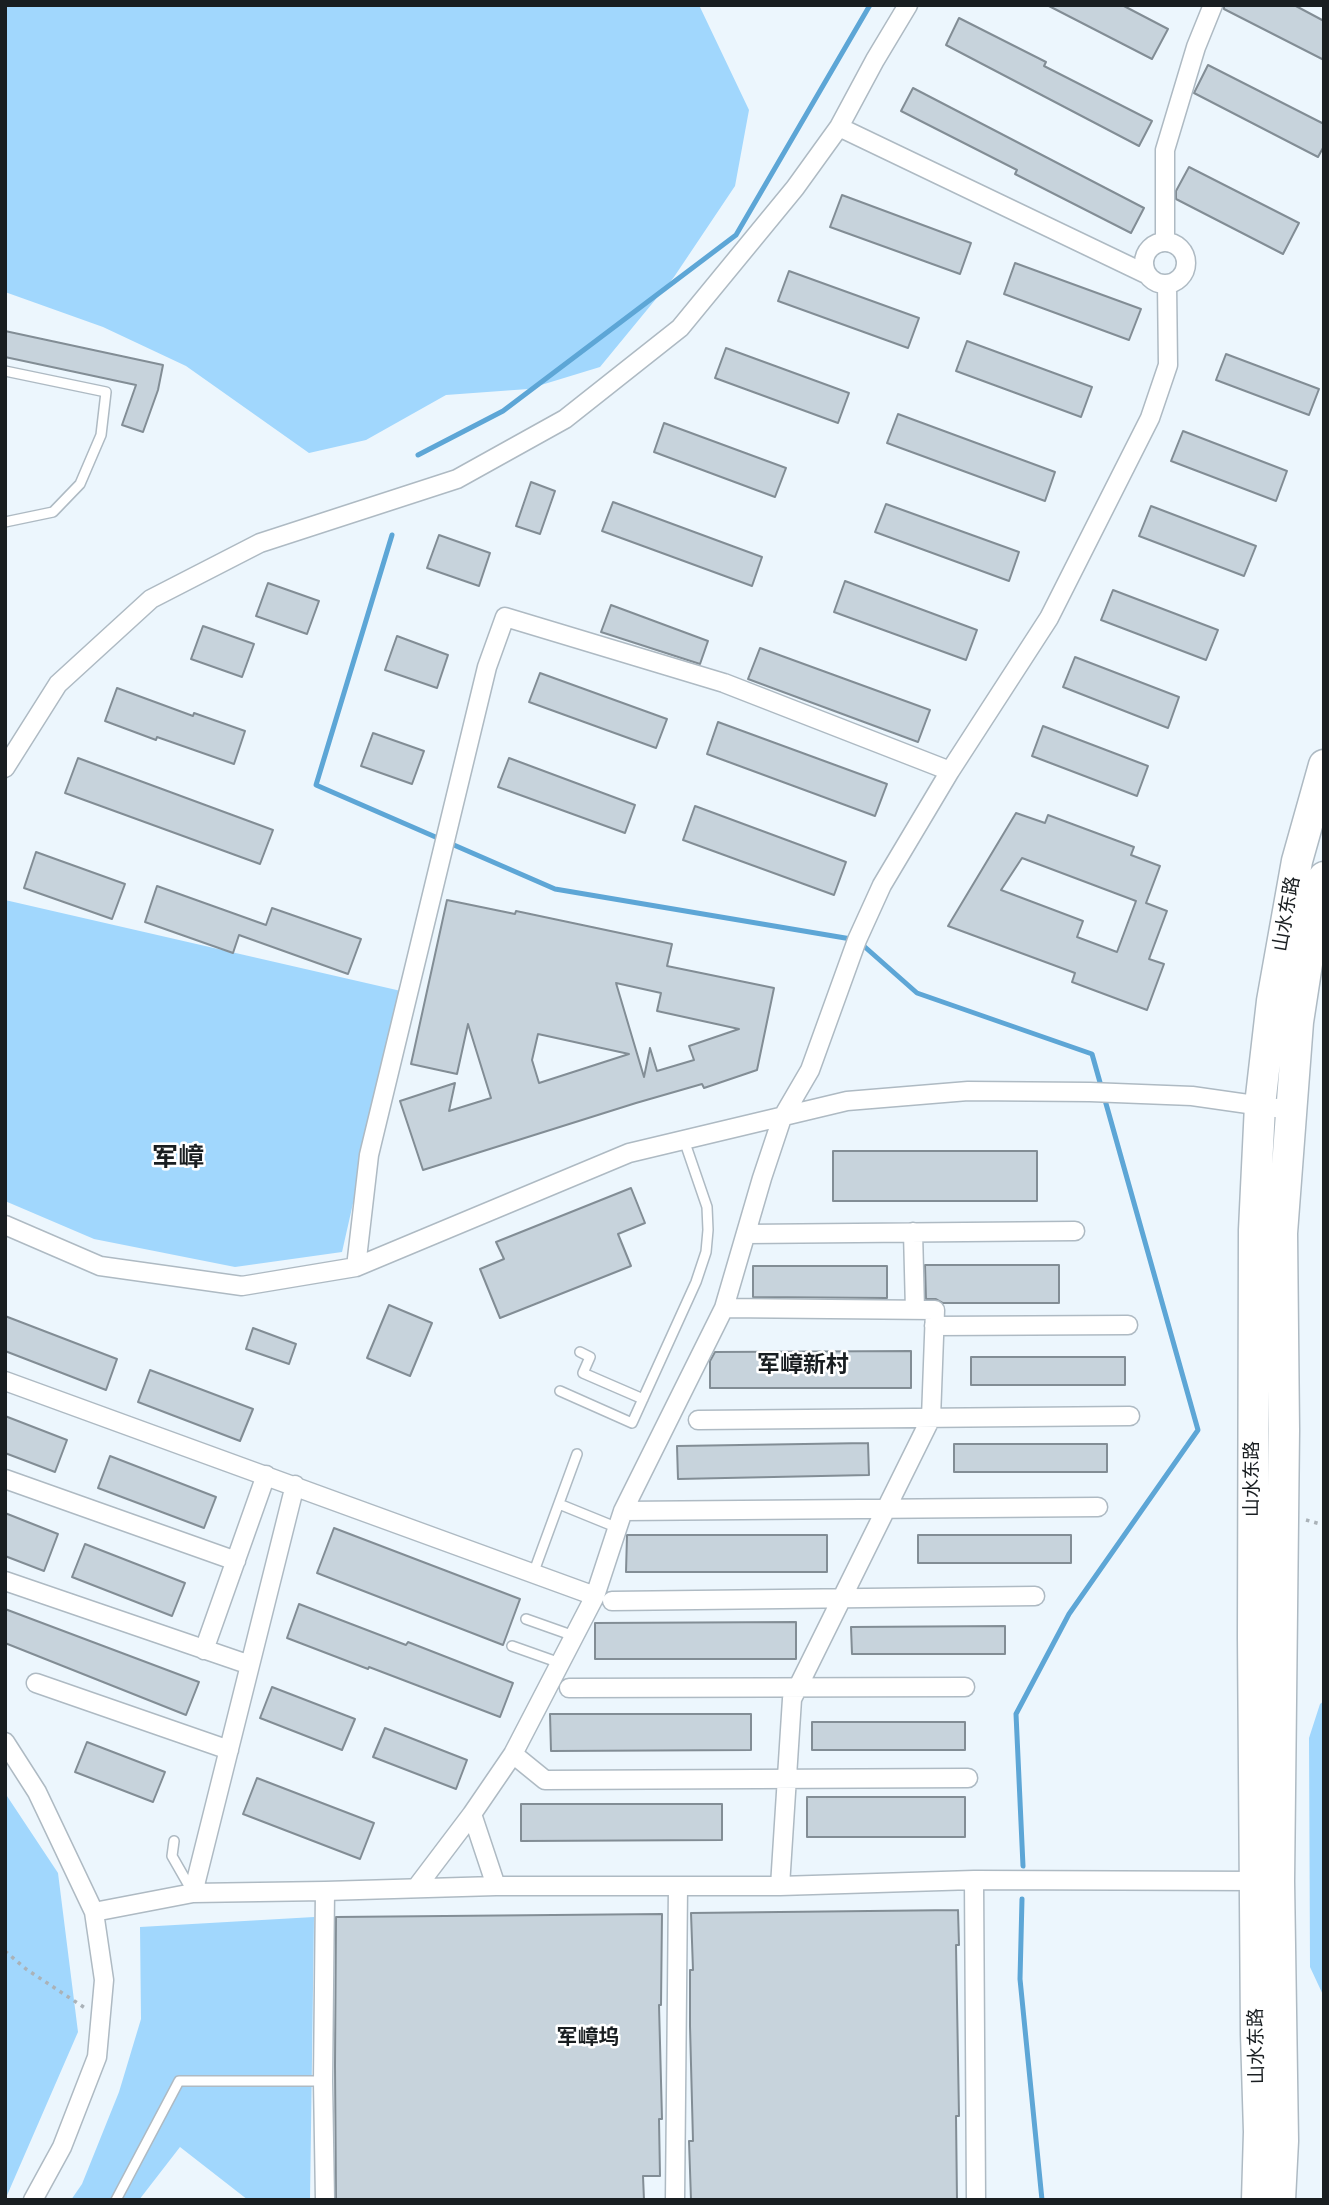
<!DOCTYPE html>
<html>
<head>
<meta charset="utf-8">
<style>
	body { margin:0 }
	#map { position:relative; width:1329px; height:2205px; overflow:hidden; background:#ecf6fd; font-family:Lora,serif }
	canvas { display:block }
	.frame { position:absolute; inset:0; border:7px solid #191e21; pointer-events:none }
</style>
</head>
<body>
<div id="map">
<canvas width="1329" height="2205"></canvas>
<div class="frame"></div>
</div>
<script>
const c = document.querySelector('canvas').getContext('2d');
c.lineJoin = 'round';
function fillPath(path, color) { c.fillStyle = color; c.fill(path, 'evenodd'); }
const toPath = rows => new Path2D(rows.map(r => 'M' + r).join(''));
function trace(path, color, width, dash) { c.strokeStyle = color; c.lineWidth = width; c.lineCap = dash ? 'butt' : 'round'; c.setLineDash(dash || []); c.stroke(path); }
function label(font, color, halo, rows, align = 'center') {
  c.font = font + ' Lora,"Noto Sans SC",serif'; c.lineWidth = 5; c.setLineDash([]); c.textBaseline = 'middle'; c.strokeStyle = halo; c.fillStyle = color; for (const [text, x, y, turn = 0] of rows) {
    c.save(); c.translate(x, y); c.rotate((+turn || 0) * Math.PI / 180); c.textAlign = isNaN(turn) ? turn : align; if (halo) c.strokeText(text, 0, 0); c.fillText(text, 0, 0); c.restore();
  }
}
fillPath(toPath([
	[5,5,699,5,749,110,735,186,674,277,600,367,528,389,446,395,366,440,309,453,186,366,103,327,5,292],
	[5,900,401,991,342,1252,235,1267,94,1239,5,1201],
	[1324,1701,1324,1997,1310,1967,1309,1738,1320,1704],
	[5,1793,58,1873,78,2032,5,2200],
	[314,1917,310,2200,248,2200,180,2147,139,2200,71,2200,82,2184,119,2092,141,2019,140,1927]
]), '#a1d7fd');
trace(toPath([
	[418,455,503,411,736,235,870,5],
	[392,535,316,785,555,889,857,940,917,993,1092,1054,1198,1430,1069,1614,1016,1714,1023,1866],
	[1022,1899,1020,1979,1042,2200]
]), '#5da6d6', 5);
const building = toPath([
	[1047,5,1122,5,1168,29,1152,59,1047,5],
	[1224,5,1294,5,1324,21,1324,60,1224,9,1224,5],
	[959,18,1046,62,1044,66,1152,121,1139,146,946,45,959,18],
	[1208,65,1324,124,1324,146,1318,157,1194,93,1208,65],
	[913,88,1144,208,1131,233,1015,174,1017,170,901,111,913,88],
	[1189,167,1299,223,1283,254,1176,199,1176,191,1189,167],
	[842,195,971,243,960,274,830,227,842,195],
	[1015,263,1141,309,1129,340,1004,294,1015,263],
	[789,271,919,318,908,348,778,301,789,271],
	[5,331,163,365,158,390,143,432,122,425,136,385,5,357,5,331],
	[967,341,1092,387,1081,417,956,371,967,341],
	[726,348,849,393,838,423,715,378,726,348],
	[1226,354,1319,389,1309,415,1216,380,1226,354],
	[898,414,1055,472,1045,501,887,443,898,414],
	[664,423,786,468,775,497,654,452,664,423],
	[1183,431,1287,471,1276,501,1171,461,1183,431],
	[531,482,555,491,540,534,516,526,531,482],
	[613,502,762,557,752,586,602,531,613,502],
	[886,504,1019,552,1009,581,875,532,886,504],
	[1151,506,1256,546,1244,576,1139,536,1151,506],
	[439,535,490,553,479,586,427,568,439,535],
	[845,581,977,630,966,660,834,612,845,581],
	[268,583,319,601,307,634,256,616,268,583],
	[1113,590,1218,630,1206,660,1101,620,1113,590],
	[611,605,708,641,700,664,601,632,611,605],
	[203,626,254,644,242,677,191,659,203,626],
	[397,636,448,655,437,688,385,670,397,636],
	[760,648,930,710,918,742,748,679,760,648],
	[1075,657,1179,697,1168,728,1063,687,1075,657],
	[540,673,667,719,656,748,529,702,540,673],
	[117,688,193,716,194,713,245,731,234,764,157,737,156,740,105,721,117,688],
	[718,722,887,784,875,816,707,754,718,722],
	[1043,726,1148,766,1137,796,1032,756,1043,726],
	[373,733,424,751,412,784,361,766,373,733],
	[78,758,273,830,260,864,65,793,78,758],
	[509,758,635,805,625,833,498,787,509,758],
	[695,806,846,862,834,895,683,840,695,806],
	[1016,813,1045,823,1048,815,1134,847,1131,855,1160,866,1146,903,1167,911,1149,959,1164,964,1147,1010,1072,982,1075,973,948,926,1016,813],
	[1022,858,1136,901,1117,952,1077,937,1083,921,1001,890,1022,858],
	[36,852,125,884,112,919,24,888,36,852],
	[157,886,266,925,272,908,361,939,348,974,239,935,233,953,145,922,157,886],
	[447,900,515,914,516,911,672,944,667,966,774,988,757,1070,704,1088,702,1084,636,1103,423,1170,400,1101,455,1083,449,1111,491,1098,468,1024,457,1074,411,1064,447,900],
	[616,983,661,993,657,1011,739,1029,689,1046,694,1060,657,1071,650,1048,644,1077,616,983],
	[538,1034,629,1054,539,1083,532,1060,538,1034],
	[833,1151,1037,1151,1037,1201,833,1201,833,1151],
	[631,1188,645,1223,618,1234,631,1266,500,1318,480,1269,504,1259,496,1242,631,1188],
	[925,1265,1059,1265,1059,1303,943,1303,936,1299,926,1299,925,1265],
	[753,1266,887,1266,887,1298,753,1297,753,1266],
	[389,1305,432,1323,410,1376,367,1358,389,1305],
	[5,1316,117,1359,106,1390,5,1351,5,1316],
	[253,1328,296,1344,289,1364,246,1349,253,1328],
	[911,1351,911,1388,710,1388,710,1361,715,1352,911,1351],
	[971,1357,1125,1357,1125,1385,971,1385,971,1357],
	[150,1370,253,1409,240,1441,138,1402,150,1370],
	[5,1416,67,1440,55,1472,5,1453,5,1416],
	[868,1443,869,1475,678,1479,677,1446,868,1443],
	[954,1444,1107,1444,1107,1472,954,1472,954,1444],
	[110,1456,216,1497,204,1528,98,1488,110,1456],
	[5,1513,58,1534,44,1571,5,1556,5,1513],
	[334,1528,520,1599,503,1645,317,1573,334,1528],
	[627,1535,827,1535,827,1572,626,1572,627,1535],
	[918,1535,1071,1535,1071,1563,918,1563,918,1535],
	[85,1544,185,1583,172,1616,72,1577,85,1544],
	[299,1604,406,1645,408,1642,513,1683,500,1717,369,1667,368,1669,287,1638,299,1604],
	[5,1609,199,1682,186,1715,5,1643,5,1609],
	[796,1622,796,1659,595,1659,595,1623,796,1622],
	[1005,1626,1005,1654,852,1654,851,1627,1005,1626],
	[272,1687,355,1719,342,1750,260,1718,272,1687],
	[550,1714,751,1714,751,1750,551,1751,550,1714],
	[812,1722,965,1722,965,1750,812,1750,812,1722],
	[385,1728,467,1760,456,1789,373,1757,385,1728],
	[87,1742,165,1772,153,1802,75,1772,87,1742],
	[257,1778,374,1823,360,1859,243,1814,257,1778],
	[807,1797,965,1797,965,1837,807,1837,807,1797],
	[521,1804,722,1804,722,1840,521,1841,521,1804],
	[958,1910,959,1945,956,1945,959,2116,956,2116,957,2200,691,2200,689,2141,693,2141,690,2026,690,1970,693,1970,691,1913,958,1910],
	[662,1914,661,2005,659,2005,662,2119,659,2119,660,2176,643,2176,644,2200,336,2200,335,2065,336,1917,662,1914]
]);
fillPath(building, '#c7d3dc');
trace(building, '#828d95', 2);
const service = toPath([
	[5,371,106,392,101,435,80,484,53,512,5,522],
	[580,1352,590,1357,583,1373,643,1399],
	[560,1391,632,1423,696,1282,706,1252,708,1230,707,1207,684,1140],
	[559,1504,618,1528],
	[533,1574,577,1454],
	[526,1619,574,1636],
	[512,1646,560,1663],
	[174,1841,172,1856,192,1891],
	[116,2200,179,2081,323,2081]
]);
const minor = toPath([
	[839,127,1146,274],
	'1144 263a21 21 0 1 1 42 0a21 21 0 1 1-42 0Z',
	[1165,242,1165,150,1196,47,1213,5],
	[5,768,58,684,151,599,260,543,457,479,565,419,680,328,795,188,839,127,875,60,908,5],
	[5,1225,100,1266,242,1286,356,1267,629,1153,847,1101,968,1091,1090,1092,1192,1096,1290,1110],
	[913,1232,915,1310],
	[746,1234,1075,1231],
	[356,1267,369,1155,487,667,505,617,724,683,950,771],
	[724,1308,935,1310,931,1418,792,1699,780,1886],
	[934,1326,1128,1325],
	[5,1381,595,1596],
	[698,1420,1130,1416],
	[5,1479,236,1561],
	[623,1511,1098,1507],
	[5,1581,250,1665],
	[612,1601,1035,1596],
	[204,1650,266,1475],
	[36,1683,229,1750],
	[569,1688,965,1687],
	[5,1742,37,1792,94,1912,104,1980,97,2057,62,2147,33,2200],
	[513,1754,545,1780,968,1778],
	[974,1880,976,2200],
	[496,1886,472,1814,513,1754,595,1596,623,1511,724,1308,762,1178,782,1118,810,1070,857,940,882,885,950,771,1049,618,1150,418,1168,365,1167,284],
	[416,1888,472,1814],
	[193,1893,295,1485],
	[94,1912,193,1893,325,1891,496,1886,780,1886,974,1880,1262,1881],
	[325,2200,323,2081,325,1891],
	[675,2200,678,1886]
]);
const trunk = toPath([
	[1257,2200,1259,2132,1256,2034,1253,1637,1254,1230,1260,1105,1272,1001,1297,861,1324,765],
	[1280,2200,1283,2141,1279,1881,1284,1430,1282,1233,1298,1022,1311,938,1324,877]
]);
trace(service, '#aebac3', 12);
trace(minor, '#aebac3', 21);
trace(trunk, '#aebac3', 33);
trace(toPath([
	[1306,1520,1324,1525],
	[5,1951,26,1969,85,2008]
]), '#aab2b8', 3.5, [3.5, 5]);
trace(service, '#fff', 9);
trace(minor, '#fff', 18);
trace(trunk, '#fff', 30);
label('19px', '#191e21', '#fff', [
	["山水东路",1287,914,-80],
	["山水东路",1253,1479,-90],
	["山水东路",1257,2046,-91]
]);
label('bold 21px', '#191e21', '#fff', [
	["军嶂坞",588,2038]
]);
label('bold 23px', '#191e21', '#fff', [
	["军嶂新村",803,1365]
]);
label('bold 26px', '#191e21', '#fff', [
	["军嶂",178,1159]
]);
</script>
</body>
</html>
